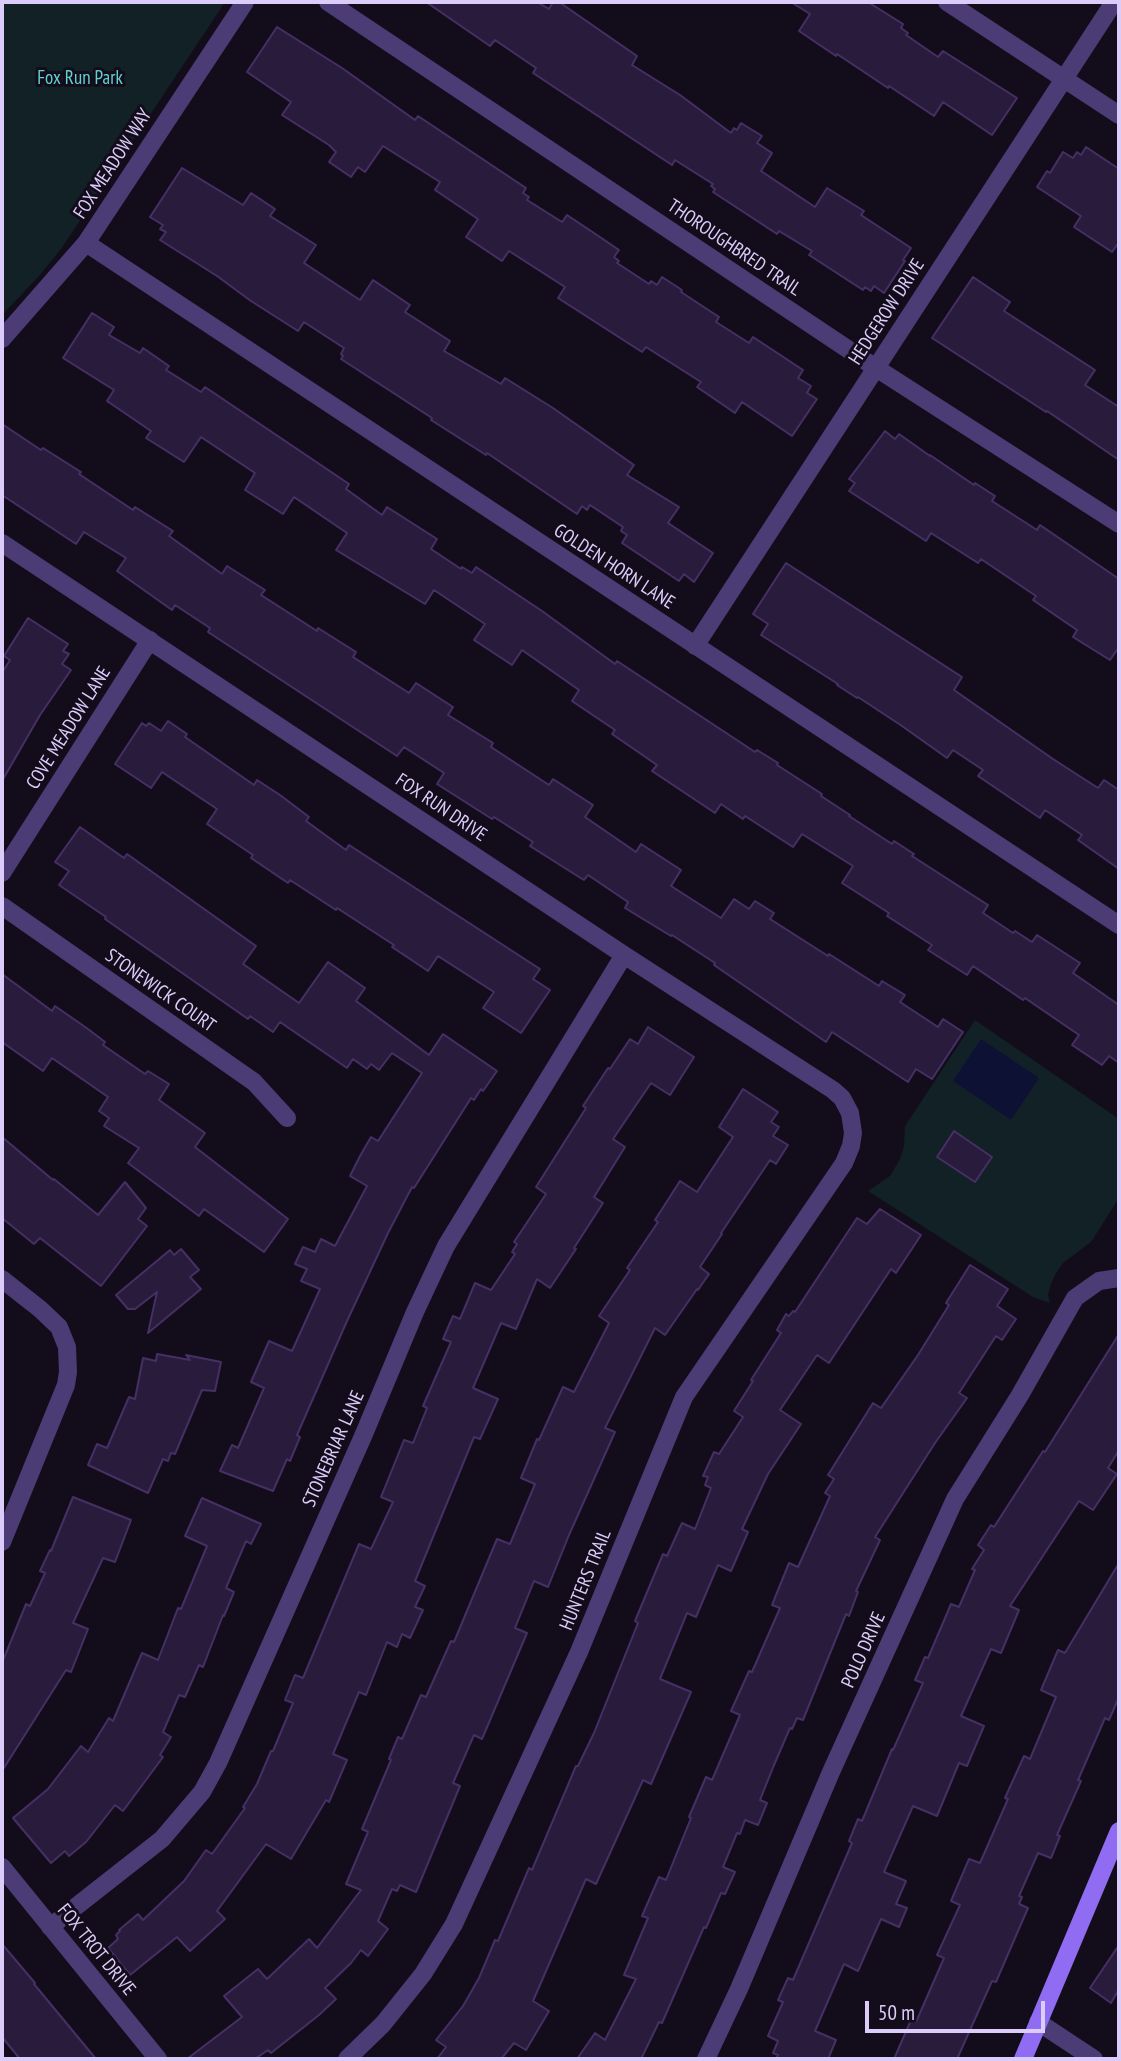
<!DOCTYPE html>
<html>
<head>
<meta charset="utf-8">
<style>
	body { margin:0 }
	#map { position:relative; width:1121px; height:2061px; overflow:hidden; background:#130d1b; font-family:"PT Sans Narrow",sans-serif }
	canvas { display:block }
	.frame { position:absolute; inset:0; border:4px solid #dcccfa; pointer-events:none }
	.scale { position:absolute; left:865px; top:2001px; width:180px; height:32px; box-sizing:border-box; border:4px solid #dcccfa; border-top:0; padding-left:9px; font-size:21px; line-height:24px; white-space:nowrap; color:#dcccfa; -webkit-text-stroke:5px #130d1b; paint-order:stroke }
</style>
</head>
<body>
<div id="map">
<canvas width="1121" height="2061"></canvas>
<div class="frame"></div>
<div class="scale">50 m</div>
</div>
<script>
const c = document.querySelector('canvas').getContext('2d');
c.lineJoin = 'round';
function fillPath(path, color) { c.fillStyle = color; c.fill(path, 'evenodd'); }
const toPath = rows => new Path2D(rows.map(r => 'M' + r).join(''));
function trace(path, color, width, dash) { c.strokeStyle = color; c.lineWidth = width; c.lineCap = dash ? 'butt' : 'round'; c.setLineDash(dash || []); c.stroke(path); }
function label(font, color, halo, rows, align = 'center') {
  c.font = font + ' "PT Sans Narrow",sans-serif'; c.lineWidth = 6; c.setLineDash([]); c.textBaseline = 'middle'; c.strokeStyle = halo; c.fillStyle = color; for (const [text, x, y, turn = 0] of rows) {
    c.save(); c.translate(x, y); c.rotate((+turn || 0) * Math.PI / 180); c.textAlign = isNaN(turn) ? turn : align; if (halo) c.strokeText(text, 0, 0); c.fillText(text, 0, 0); c.restore();
  }
}
fillPath(toPath([
	[2,2,225,2,61,249,39,276,2,315],
	[975,1020,1119,1119,1119,1198,1091,1242,1063,1263,1056,1273,1051,1284,1048,1295,1050,1303,1033,1297,868,1191,890,1176,900,1159,904,1146,905,1126]
]), '#112125');
fillPath(toPath([
	[981,1039,1039,1078,1011,1120,953,1081]
]), '#0d1235');
const building = toPath([
	[426,2,537,2,549,9,553,2,559,2,637,56,632,65,680,95,731,133,734,128,737,130,741,123,762,136,757,143,772,153,761,171,815,207,827,188,864,211,861,215,911,248,903,260,905,261,884,293,874,286,871,291,865,287,863,290,809,255,812,251,779,231,777,234,713,192,715,189,711,186,713,184,675,160,672,165,533,73,536,68,495,40,490,46,426,2],
	[791,2,868,2,903,24,901,28,908,33,906,35,938,57,943,51,1017,98,992,135,943,102,934,116,889,86,888,88,837,54,836,56,799,31,810,14,791,2],
	[277,27,342,68,415,120,418,116,526,188,523,193,529,197,527,200,562,222,567,215,594,233,619,250,614,257,619,261,617,263,649,284,651,281,657,285,662,277,682,290,681,292,719,317,716,322,749,343,753,337,803,370,798,378,811,386,807,393,817,399,792,436,742,402,735,413,697,387,701,382,646,347,642,352,558,298,565,287,509,251,502,261,466,237,478,219,435,190,440,182,383,146,365,172,358,167,351,177,329,162,336,152,329,145,282,115,291,102,247,72,277,27],
	[1086,147,1119,169,1119,242,1112,252,1074,227,1081,216,1037,187,1047,171,1050,173,1063,152,1073,158,1077,152,1081,155,1086,147],
	[182,168,243,205,251,193,275,209,270,216,316,245,304,263,360,300,373,280,410,305,405,312,450,341,444,351,501,384,505,378,553,408,634,465,627,475,679,507,668,523,713,553,694,582,684,574,679,581,622,543,627,535,621,531,623,527,590,505,587,510,582,506,577,514,487,453,486,455,431,420,432,418,341,359,343,356,341,354,344,348,304,322,298,331,251,301,217,276,160,240,166,232,160,229,163,225,150,217,182,168],
	[973,277,1010,302,1004,311,1095,370,1085,385,1119,407,1119,460,1047,411,1046,412,932,338,973,277],
	[92,313,114,327,109,335,140,353,143,348,169,366,166,370,201,392,205,387,349,484,346,489,382,515,387,507,437,539,431,549,461,569,462,567,472,573,476,567,542,611,615,664,617,661,755,752,757,750,778,763,777,765,822,794,821,796,850,815,849,816,892,844,894,841,914,854,912,856,988,905,983,913,1013,933,1015,931,1032,942,1037,935,1080,963,1073,973,1119,1005,1119,1063,1109,1056,1102,1065,1072,1045,1079,1035,1025,998,1023,1000,973,966,967,975,928,950,932,945,887,916,889,913,842,883,853,866,802,834,793,847,745,816,743,819,721,804,715,813,652,771,657,765,612,734,615,730,572,701,579,690,522,650,512,665,474,640,485,624,434,590,425,604,336,550,347,533,294,497,283,514,245,490,255,473,201,437,184,462,146,438,151,431,107,401,114,390,63,358,92,313],
	[2,424,41,450,43,448,81,472,79,474,133,510,135,507,173,531,169,536,222,574,227,566,265,590,261,595,317,631,318,628,356,652,353,657,409,693,416,683,453,707,448,715,493,743,491,747,549,785,553,779,593,805,585,817,636,852,641,844,681,870,671,886,721,918,734,899,749,909,755,901,774,913,770,919,828,956,829,954,879,986,882,981,905,995,900,1002,938,1027,943,1019,963,1032,932,1079,916,1069,908,1082,832,1032,826,1042,714,965,715,963,672,935,671,936,625,908,628,902,588,875,584,880,579,877,530,846,533,842,494,817,492,819,437,784,444,773,404,747,397,756,208,632,210,628,175,605,172,610,117,571,126,558,84,532,76,544,2,495,2,424],
	[885,431,895,439,899,434,930,456,930,455,974,485,975,483,995,496,992,501,1037,530,1040,525,1119,579,1119,647,1110,660,1073,637,1077,630,1033,600,1036,596,981,559,978,563,931,533,926,541,849,491,855,483,849,479,885,431],
	[786,563,962,677,954,690,1053,759,1098,788,1104,780,1119,790,1119,869,1078,840,1082,835,1045,810,1040,818,978,776,983,770,953,750,947,758,902,726,858,697,857,698,837,685,838,684,761,635,768,624,753,614,786,563],
	[28,618,68,644,63,651,69,654,62,664,71,670,40,715,2,781,2,673,10,660,4,656,28,618],
	[168,721,187,734,185,737,254,785,257,780,280,795,309,817,306,821,346,850,349,845,540,969,533,979,550,990,521,1033,483,1008,494,992,438,956,428,971,392,947,394,945,337,908,336,910,290,880,288,883,251,858,253,855,207,824,217,809,162,772,151,788,115,764,142,723,146,726,149,723,161,731,168,721],
	[80,827,124,858,127,854,256,946,243,964,299,1003,328,962,365,988,356,1001,429,1055,443,1034,497,1071,483,1091,481,1089,474,1100,471,1098,414,1188,412,1187,388,1233,347,1321,297,1435,300,1437,290,1461,287,1459,273,1491,220,1471,232,1445,238,1448,264,1388,251,1382,269,1341,292,1351,320,1289,301,1281,307,1269,295,1264,303,1247,315,1252,321,1239,335,1246,367,1186,350,1176,360,1156,371,1137,378,1141,422,1073,392,1053,379,1070,371,1064,367,1069,353,1059,347,1068,280,1022,273,1032,250,1016,248,1019,105,919,106,917,59,885,69,871,55,862,80,827],
	[2,974,52,1011,55,1006,88,1029,105,1042,103,1045,145,1074,148,1071,169,1084,159,1100,205,1133,195,1147,288,1219,264,1252,204,1209,199,1216,128,1163,139,1148,104,1126,109,1118,99,1111,108,1097,52,1058,43,1071,2,1042,2,974],
	[648,1027,694,1057,670,1095,651,1083,613,1139,625,1147,594,1197,603,1203,574,1248,576,1249,550,1288,537,1279,516,1329,501,1323,473,1388,498,1399,480,1439,474,1437,415,1581,425,1586,415,1607,423,1610,410,1638,402,1634,397,1647,387,1642,366,1695,359,1692,333,1754,347,1760,329,1802,326,1800,291,1859,266,1844,217,1911,225,1919,190,1951,177,1937,130,1975,108,1948,118,1939,116,1935,120,1931,119,1930,138,1914,143,1920,184,1881,206,1850,212,1854,245,1808,243,1807,257,1784,271,1751,273,1751,293,1703,285,1700,295,1675,303,1678,359,1544,371,1549,393,1502,381,1497,404,1440,413,1443,427,1408,423,1406,451,1342,443,1339,453,1316,460,1319,475,1283,491,1290,515,1254,512,1252,517,1244,514,1242,546,1194,536,1187,586,1108,583,1106,608,1068,610,1069,630,1039,638,1044,648,1027],
	[743,1089,778,1112,771,1122,779,1127,773,1136,788,1145,776,1164,770,1160,721,1233,722,1234,700,1267,709,1274,698,1290,697,1289,665,1335,655,1328,605,1428,615,1432,569,1535,548,1587,534,1581,515,1628,527,1633,482,1739,474,1735,453,1783,460,1786,416,1892,400,1885,397,1891,392,1889,378,1921,388,1929,368,1956,361,1950,351,1963,325,1988,336,1999,319,2015,271,2053,268,2050,255,2059,187,2059,242,2017,224,1996,258,1969,267,1979,309,1939,317,1948,361,1890,346,1884,368,1832,362,1829,391,1760,389,1759,398,1737,402,1739,421,1695,426,1697,451,1641,454,1642,497,1539,510,1544,535,1484,521,1478,537,1439,539,1440,563,1387,574,1392,609,1323,599,1316,630,1270,627,1268,658,1222,655,1220,680,1181,697,1192,733,1137,719,1127,743,1089],
	[954,1131,992,1157,975,1182,937,1157,954,1131],
	[2,1137,53,1180,54,1179,98,1215,125,1182,146,1208,138,1219,147,1226,101,1286,40,1238,34,1244,2,1218,2,1137],
	[880,1209,921,1235,896,1273,891,1269,829,1363,817,1355,780,1410,801,1424,768,1474,742,1529,748,1532,731,1571,718,1565,696,1617,687,1613,660,1679,691,1692,651,1784,643,1780,596,1884,586,1879,533,2001,549,2011,526,2050,514,2043,501,2059,437,2059,446,2047,436,2040,463,2006,479,1978,495,1940,498,1941,529,1868,532,1870,576,1766,578,1766,594,1733,638,1623,635,1621,663,1554,667,1556,682,1523,695,1529,711,1488,705,1485,708,1477,703,1476,714,1452,719,1454,743,1417,734,1411,753,1381,751,1380,781,1333,777,1330,786,1314,789,1316,793,1311,795,1312,857,1218,867,1224,880,1209],
	[181,1249,199,1270,190,1277,201,1289,148,1333,157,1292,135,1309,128,1309,116,1295,170,1250,174,1255,181,1249],
	[970,1265,1008,1289,997,1306,1016,1319,1002,1340,996,1336,959,1393,967,1398,935,1443,875,1537,880,1540,856,1591,858,1592,849,1616,846,1614,803,1720,797,1718,792,1729,790,1728,774,1765,760,1800,767,1803,758,1825,745,1820,740,1834,737,1833,723,1867,735,1872,725,1894,721,1893,706,1928,704,1927,662,2023,659,2022,641,2059,577,2059,595,2033,605,2040,636,1979,624,1975,648,1918,642,1916,659,1877,666,1880,691,1818,689,1817,706,1777,712,1780,740,1715,731,1711,749,1671,752,1672,780,1608,772,1605,789,1563,798,1567,830,1496,825,1493,834,1479,828,1475,873,1403,881,1408,918,1355,949,1305,946,1303,970,1265],
	[1119,1334,1119,1450,1108,1468,1117,1474,1093,1510,1079,1501,1010,1606,1019,1610,1001,1653,991,1649,961,1716,984,1726,967,1766,959,1763,937,1816,913,1806,884,1872,906,1881,896,1904,907,1908,899,1927,881,1919,858,1971,844,1964,815,2031,836,2040,828,2059,776,2059,778,2055,773,2053,778,2041,768,2036,783,2002,778,2000,788,1978,793,1980,852,1843,849,1841,858,1819,862,1821,892,1749,893,1750,923,1683,915,1680,925,1657,928,1658,951,1604,959,1607,975,1570,972,1569,984,1550,978,1545,991,1525,994,1527,1043,1451,1045,1452,1119,1334],
	[157,1354,190,1360,186,1355,221,1362,215,1391,202,1390,175,1454,171,1453,168,1461,163,1459,148,1493,88,1465,97,1444,107,1448,129,1397,135,1399,143,1358,156,1361,157,1354],
	[73,1497,131,1520,115,1562,103,1558,73,1623,88,1629,71,1672,66,1670,2,1771,2,1663,26,1604,30,1606,45,1573,40,1571,50,1550,51,1551,73,1497],
	[202,1498,261,1524,251,1544,246,1541,226,1588,234,1592,224,1616,223,1615,203,1667,199,1665,185,1697,179,1695,163,1732,171,1737,160,1755,163,1757,123,1811,115,1805,86,1842,69,1856,65,1851,51,1863,13,1818,48,1789,81,1746,88,1752,109,1718,113,1721,142,1653,158,1660,178,1608,181,1609,207,1546,185,1536,202,1498],
	[1119,1563,1119,1697,1109,1720,1105,1718,1078,1780,1081,1781,1057,1835,1060,1836,1051,1858,1038,1853,1019,1896,1022,1897,1019,1904,1028,1908,1002,1968,996,1982,992,1981,957,2059,894,2059,911,2020,916,2022,944,1958,937,1955,960,1905,951,1901,969,1859,980,1863,1008,1799,1005,1798,1024,1756,1030,1759,1056,1697,1041,1690,1058,1650,1065,1653,1119,1563],
	[2,1944,35,1983,34,1984,96,2059,20,2059,2,2037,2,1944],
	[1119,1945,1119,1989,1111,2003,1090,1988,1119,1945]
]);
fillPath(building, '#291b3b');
trace(building, '#462f64', 2);
trace(toPath([
	[328,2,876,368,1119,524],
	[947,2,1119,115],
	[86,243,1119,925],
	[2,339,86,243,245,2],
	[2,543,624,955,833,1090,842,1098,850,1113,853,1133,851,1146,844,1163,684,1397,579,1652,454,1924,423,1974,383,2024,347,2059],
	[695,646,1114,2],
	[2,873,150,640],
	[2,906,254,1082,287,1118],
	[2,1279,40,1309,59,1327,67,1347,68,1372,66,1385,2,1542],
	[2,1867,158,2059],
	[50,1927,162,1839,202,1792,218,1763,364,1434,415,1312,446,1246,624,955],
	[1038,2022,1094,2059],
	[706,2059,739,1989,831,1772,955,1499,1020,1395,1075,1298,1099,1281,1119,1278]
]), '#4c3c76', 18);
trace(toPath([
	[1023,2059,1119,1831]
]), '#8f6cf1', 18);
label('19px', '#60d2d0', '#130d1b', [
	["Fox Run Park",80,79]
]);
label('19px', '#dcccfa', '#130d1b', [
	["FOX MEADOW WAY",113,164,-57],
	["THOROUGHBRED TRAIL",734,248,34],
	["HEDGEROW DRIVE",887,312,-57],
	["GOLDEN HORN LANE",614,567,33],
	["COVE MEADOW LANE",69,728,-58],
	["FOX RUN DRIVE",441,808,34],
	["STONEWICK COURT",160,991,35],
	["STONEBRIAR LANE",334,1449,-66],
	["HUNTERS TRAIL",586,1580,-68],
	["POLO DRIVE",864,1650,-66],
	["FOX TROT DRIVE",96,1950,51]
]);
</script>
</body>
</html>
